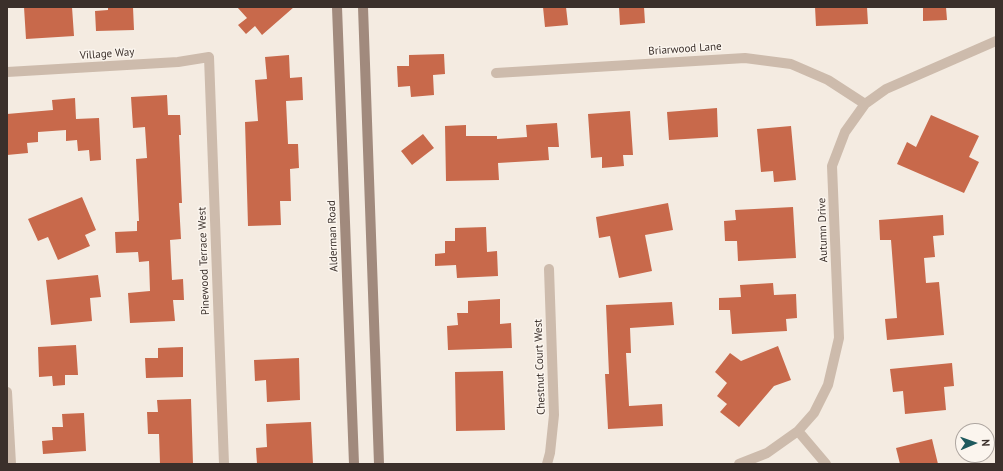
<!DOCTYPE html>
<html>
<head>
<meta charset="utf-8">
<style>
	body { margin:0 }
	#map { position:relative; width:1003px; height:471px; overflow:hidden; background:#f4ebe1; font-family:"PT Sans",sans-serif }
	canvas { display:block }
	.frame { position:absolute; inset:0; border:8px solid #3b302b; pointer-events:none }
	.north { position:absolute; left:955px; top:423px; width:40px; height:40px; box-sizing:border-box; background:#fbf5ee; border:1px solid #aea6a0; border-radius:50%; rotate:88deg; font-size:11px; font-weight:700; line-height:16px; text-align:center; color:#3b302b }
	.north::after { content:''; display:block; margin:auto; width:14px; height:18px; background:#1f5a5e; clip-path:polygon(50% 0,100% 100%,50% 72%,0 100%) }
</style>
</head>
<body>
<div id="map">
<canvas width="1003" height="471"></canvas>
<div class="frame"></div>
<div class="north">N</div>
</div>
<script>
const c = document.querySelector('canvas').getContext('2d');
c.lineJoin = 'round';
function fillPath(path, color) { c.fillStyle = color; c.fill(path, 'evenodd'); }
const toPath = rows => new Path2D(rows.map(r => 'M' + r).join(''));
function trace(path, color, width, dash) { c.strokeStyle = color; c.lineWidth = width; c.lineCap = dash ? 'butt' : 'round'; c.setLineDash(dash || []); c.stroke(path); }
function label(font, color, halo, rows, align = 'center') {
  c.font = font + ' "PT Sans",sans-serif'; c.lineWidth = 3; c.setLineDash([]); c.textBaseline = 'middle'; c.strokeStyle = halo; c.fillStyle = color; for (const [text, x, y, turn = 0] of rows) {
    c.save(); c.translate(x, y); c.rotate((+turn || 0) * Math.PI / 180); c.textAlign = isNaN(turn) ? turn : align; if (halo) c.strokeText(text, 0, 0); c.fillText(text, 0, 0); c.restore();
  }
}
fillPath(toPath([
	[24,7,72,7,74,36,26,39],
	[108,7,133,7,134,30,96,31,95,11,108,10],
	[237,7,294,7,262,35,255,26,246,34,238,25,247,18],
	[543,7,566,7,568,25,545,27],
	[619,7,644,7,645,23,620,25],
	[815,7,867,7,868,24,816,26],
	[923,7,946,7,947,20,923,21],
	[444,54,445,74,433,75,434,95,411,97,410,86,398,87,397,66,409,66,409,55],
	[289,55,290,78,302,77,303,100,286,101,288,144,298,144,299,168,290,169,291,201,280,201,281,225,248,226,245,122,258,121,255,80,267,79,265,57],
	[167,95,168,115,180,115,181,135,179,135,182,203,179,203,181,239,170,240,172,280,183,279,184,300,173,300,175,321,130,323,128,293,150,291,149,261,139,262,138,252,116,253,115,232,137,231,137,221,139,221,136,159,147,158,145,127,133,128,131,97],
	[75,98,76,119,99,118,101,160,90,161,89,150,78,151,77,140,66,141,66,130,38,132,38,142,27,143,28,153,7,155,7,114,53,110,52,100],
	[717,108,718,137,669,140,667,112],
	[630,111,633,155,623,155,624,166,602,168,602,157,591,158,588,114],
	[931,115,979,136,969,157,979,162,964,193,897,164,907,142,916,147],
	[557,123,559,147,548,147,549,160,498,163,499,180,446,181,445,126,466,125,466,136,497,136,497,139,527,137,526,125],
	[791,126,796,180,774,182,773,171,761,172,757,129],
	[423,134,434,148,412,165,401,151],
	[82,197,96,230,85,235,90,246,58,260,48,237,38,241,28,219],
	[668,203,673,230,645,235,652,271,619,278,610,236,599,238,596,217],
	[793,207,796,258,738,261,737,241,725,241,724,221,736,220,735,210],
	[943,215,944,235,933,236,935,257,924,258,926,283,939,282,944,335,887,340,885,319,897,318,891,240,880,240,879,220],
	[486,227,487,252,497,251,498,276,457,278,456,265,435,266,435,254,445,253,445,241,455,241,455,228],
	[98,275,101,297,90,298,92,321,51,325,46,280],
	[773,283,774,295,796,294,797,318,786,319,787,331,732,334,730,310,719,310,719,298,741,297,740,285],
	[500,299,500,324,511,323,512,348,448,350,447,326,458,325,457,313,468,313,468,301],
	[672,302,674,325,630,328,631,353,626,353,629,406,662,404,663,426,608,429,605,374,609,374,606,305],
	[76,345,78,375,65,375,65,385,53,386,52,376,39,377,38,347],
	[778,346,791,380,774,386,739,427,720,412,727,404,717,396,727,383,715,372,730,353,741,361],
	[183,347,183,377,146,378,145,358,158,358,158,348],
	[299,358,300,400,267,402,266,380,255,381,254,360],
	[952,363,954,386,944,387,946,410,905,414,903,391,893,392,890,369],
	[503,371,505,430,456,431,455,372],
	[191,399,193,464,160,464,159,434,148,434,147,412,158,412,157,400],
	[84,413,86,451,43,454,42,441,53,440,52,427,63,427,62,414],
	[311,422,313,464,257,464,256,448,267,447,266,424],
	[932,439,938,464,900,464,896,448]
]), '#c8694b');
trace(toPath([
	[7,72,178,62,209,57,224,464],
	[496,73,745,58,791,64,828,80,865,104],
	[7,392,11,464],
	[798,431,826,464],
	[547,464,550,453,554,415,549,269],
	[739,464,767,453,798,431,814,413,828,385,839,338,832,166,845,132,865,104,886,89,996,41]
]), '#cdbbac', 10);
trace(toPath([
	[337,7,354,464],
	[363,7,379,464]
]), '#a18a7d', 10);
label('11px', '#3b302b', '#fbf5ee', [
	["Briarwood Lane",685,49,-4],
	["Village Way",107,54,-4],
	["Autumn Drive",823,230,-92],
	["Alderman Road",333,236,-92],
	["Pinewood Terrace West",204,261,-92],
	["Chestnut Court West",540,367,-92]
]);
</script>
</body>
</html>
